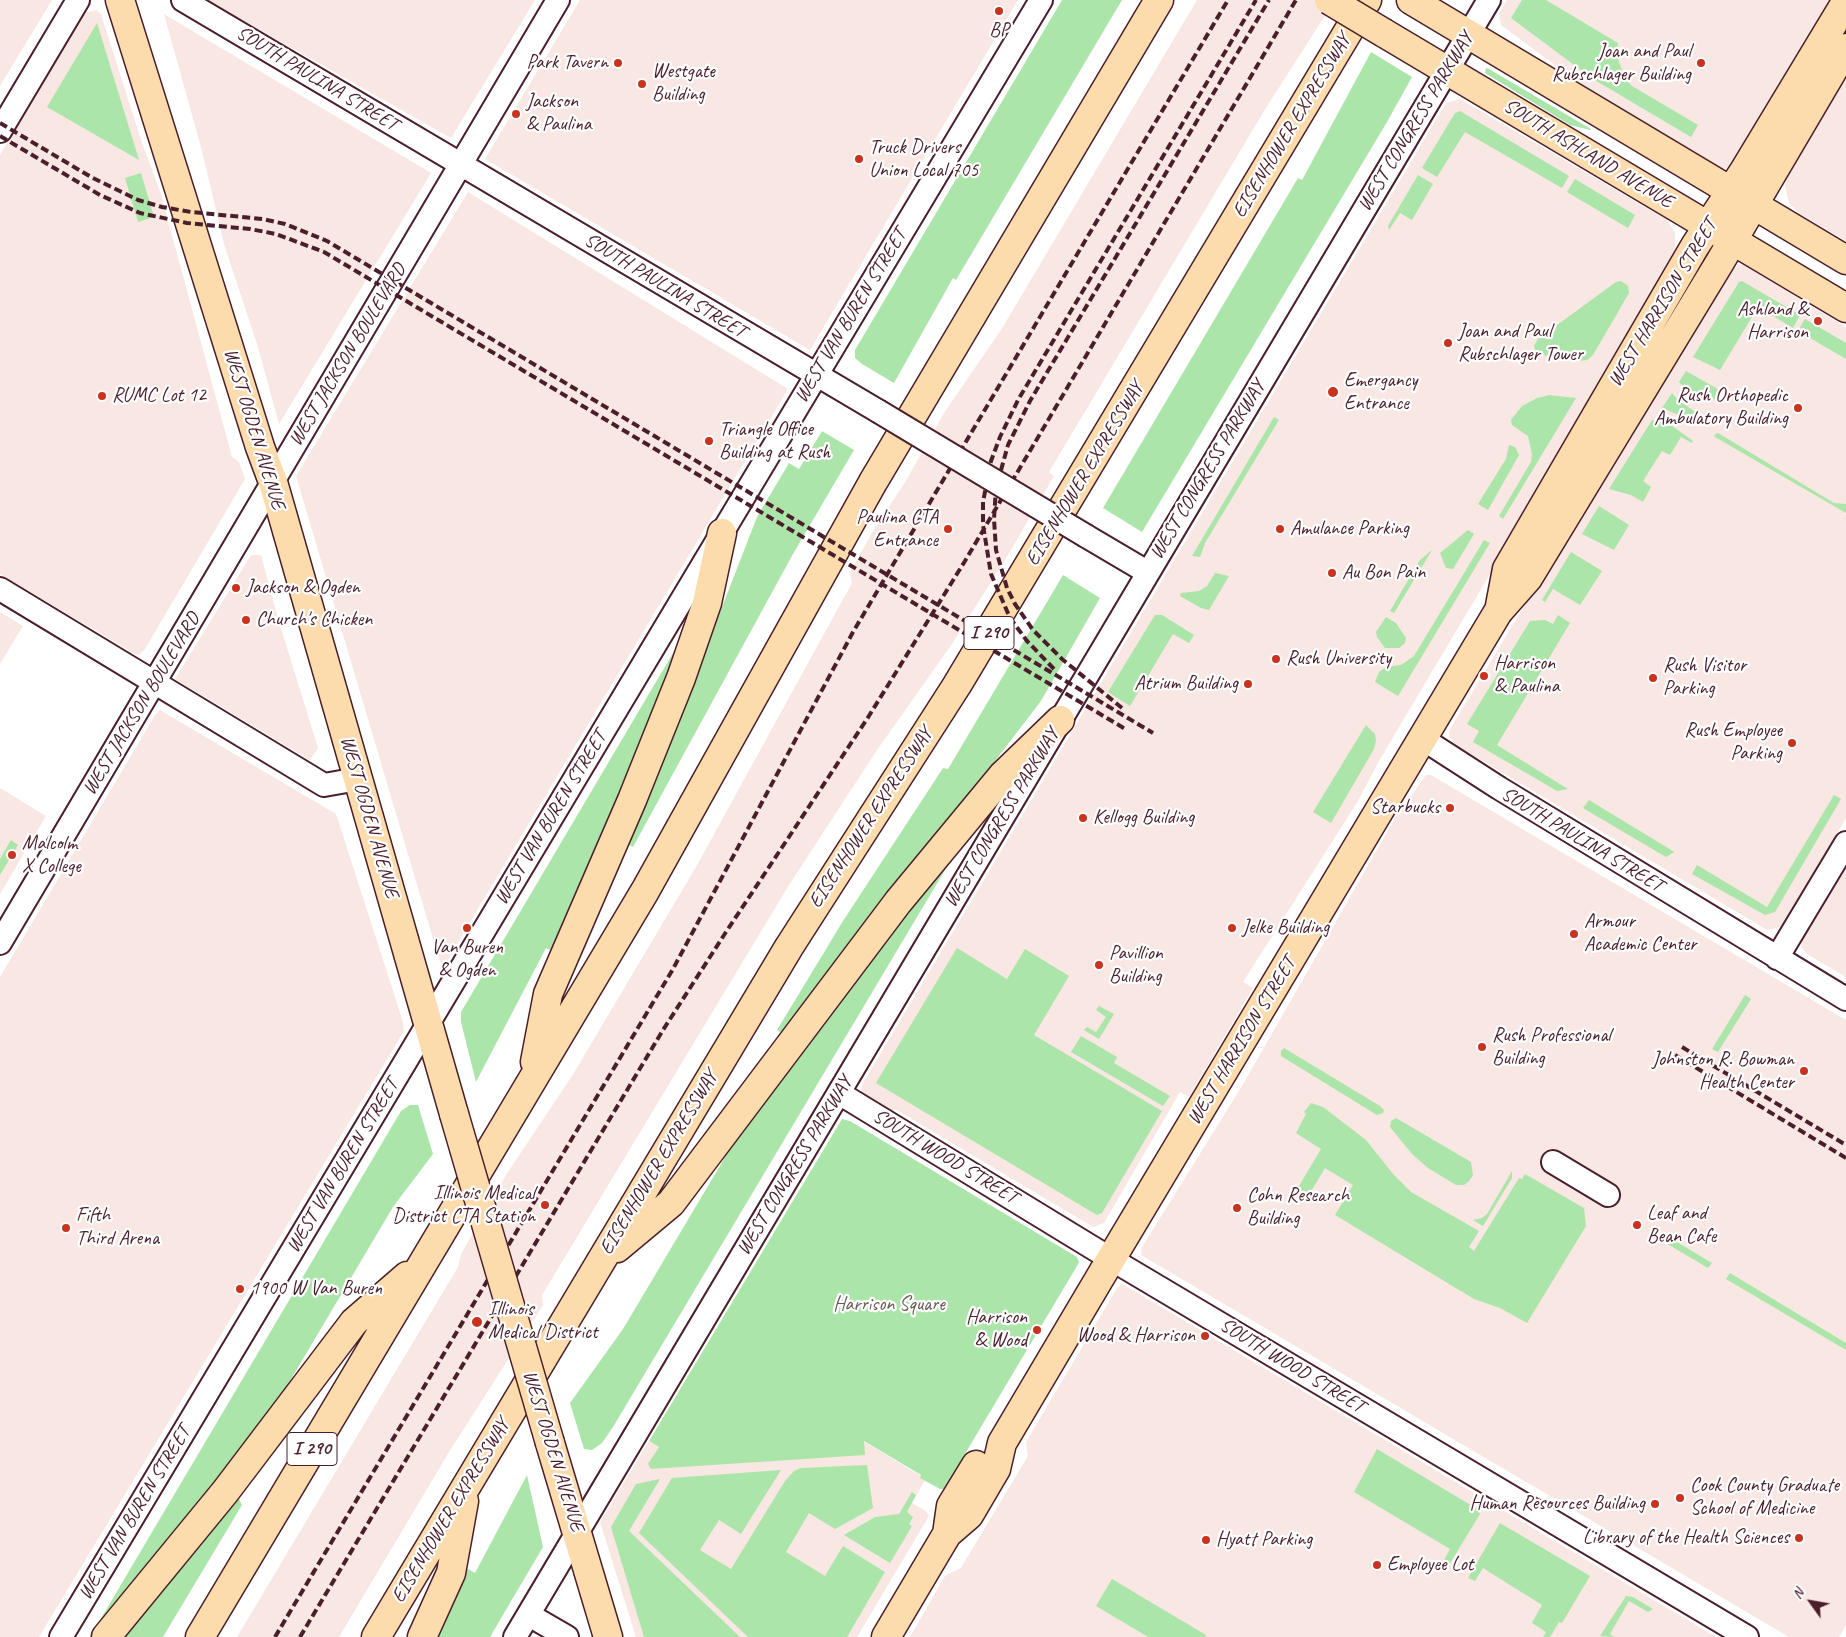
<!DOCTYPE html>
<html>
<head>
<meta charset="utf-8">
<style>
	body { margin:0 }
	#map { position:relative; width:1846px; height:1637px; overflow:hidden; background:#fff; font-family:Caveat,sans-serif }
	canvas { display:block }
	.north { position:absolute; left:1786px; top:1577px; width:50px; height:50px; -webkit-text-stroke:4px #fff; paint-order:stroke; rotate:302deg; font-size:14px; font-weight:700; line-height:20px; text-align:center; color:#4a1f2b }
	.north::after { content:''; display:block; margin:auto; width:18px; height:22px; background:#4a1f2b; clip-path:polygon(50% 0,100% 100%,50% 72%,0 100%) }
</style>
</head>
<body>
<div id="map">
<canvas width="1846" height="1637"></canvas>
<div class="north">N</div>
</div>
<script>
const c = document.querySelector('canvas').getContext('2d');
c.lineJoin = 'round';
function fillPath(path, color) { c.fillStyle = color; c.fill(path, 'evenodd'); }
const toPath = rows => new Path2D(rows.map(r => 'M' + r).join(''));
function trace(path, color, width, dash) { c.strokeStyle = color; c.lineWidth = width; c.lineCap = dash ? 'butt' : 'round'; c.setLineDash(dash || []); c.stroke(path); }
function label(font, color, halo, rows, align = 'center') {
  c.font = font + ' Caveat,sans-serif'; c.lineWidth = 4.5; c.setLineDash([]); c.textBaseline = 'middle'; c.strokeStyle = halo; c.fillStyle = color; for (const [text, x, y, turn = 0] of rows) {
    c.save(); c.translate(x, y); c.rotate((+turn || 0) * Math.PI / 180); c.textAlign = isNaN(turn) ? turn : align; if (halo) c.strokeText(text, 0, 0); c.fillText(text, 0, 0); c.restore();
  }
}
fillPath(toPath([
	[0,0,52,0,0,86],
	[207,0,535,0,451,138],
	[580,0,1018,0,810,350,485,159],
	[1197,0,1335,0,1264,111,1049,472,1054,476,1008,555,952,644,877,750,789,885,542,1295,543,1305,449,1452,339,1637,237,1637,458,1267,461,1254,506,1175,572,1076,696,867,852,583,850,572,876,526,904,484,944,413,1001,330],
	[1507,0,1831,0,1733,164,1725,169,1719,168,1594,94,1501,25,1499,14],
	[96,10,101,14,142,143,160,191,232,457,239,462,245,479,145,649,139,655,135,654,0,574,0,155,84,13],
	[164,14,431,173,279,424,258,347,224,244,202,151],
	[1846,75,1846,241,1799,213,1789,203,1785,185,1790,171],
	[1460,99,1667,220,1675,233,1675,253,1633,334,1380,759,1358,801,1243,982,1253,988,1189,1097,1180,1092,1104,1223,1093,1227,895,1109,888,1112,863,1095,861,1090,863,1083,1446,103],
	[468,192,788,389,442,969,296,476],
	[1738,265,1743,265,1846,327,1846,818,1781,927,1767,930,1456,745,1449,736,1449,731,1631,428,1733,270],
	[251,555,261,555,279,622,318,748,310,760,175,679],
	[0,612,23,626,0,664],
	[160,710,336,814,403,1022,404,1031,39,1637,0,1637,0,977,155,715],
	[1426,775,1431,775,1846,1020,1846,1625,1839,1637,1789,1637,1141,1255,1142,1247,1242,1086,1394,820],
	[0,788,46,816,0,894],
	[1846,863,1846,977,1807,954,1802,948,1801,941],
	[1122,1284,1126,1286,1716,1637,910,1637,945,1576,961,1568,1028,1456,1026,1442,1117,1288],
	[860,1439,921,1476,921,1478,925,1480,912,1503,926,1511,929,1516,857,1637,636,1637,600,1522,649,1441,658,1447]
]), '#f8e7e2');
fillPath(toPath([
	[1062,0,1122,0,956,280,953,278,894,383,862,364,855,358,855,350],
	[1522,0,1546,0,1618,43,1617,56,1625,79,1632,86,1698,125,1691,137,1593,79,1511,18],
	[97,23,139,160,47,107],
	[1371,52,1412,77,1387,122,1142,532,1103,508,1298,178,1302,180],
	[1486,68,1489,69,1591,129,1590,130,1570,125,1485,73],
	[1460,111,1569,176,1562,188,1465,132,1437,177,1422,168,1455,113],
	[141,173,154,217,138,222,125,178],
	[1418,175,1433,184,1412,220,1400,213,1389,230,1388,226],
	[1575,179,1635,215,1628,228,1567,192],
	[1621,281,1628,286,1629,293,1593,355,1587,360,1579,361,1536,354,1534,346,1538,339,1616,282],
	[1742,281,1800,315,1793,328,1758,307,1720,370,1693,357,1739,282],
	[1805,319,1846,343,1846,359,1798,331],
	[1686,371,1723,392,1717,400,1696,395,1686,389,1679,382],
	[1672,393,1678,400,1700,415,1696,422,1662,408],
	[1549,395,1576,398,1503,519,1499,516,1531,462,1532,454,1528,436,1512,425,1511,420,1522,406,1537,398],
	[1274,417,1279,420,1205,543,1200,557,1192,556],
	[1652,420,1668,423,1693,441,1692,443,1681,437,1670,455,1662,451,1643,481,1651,487,1643,502,1631,495,1609,489],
	[822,431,854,450,793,554,633,847,625,843,698,669,757,517,789,463,799,469],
	[1718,433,1834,503,1846,504,1846,513,1715,437,1714,435],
	[1509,445,1515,447,1519,455,1488,510,1478,504,1506,459],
	[1599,506,1629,525,1614,550,1582,534],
	[1468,530,1474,534,1453,569,1446,568,1440,553],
	[1484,540,1490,543,1398,696,1375,682,1379,672,1386,667,1401,665,1414,656],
	[1432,550,1394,613,1390,611,1420,560],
	[1571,552,1602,571,1580,605,1553,589,1545,602,1542,600],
	[1215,573,1229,576,1209,610,1201,608,1180,596,1181,593,1199,591,1207,586],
	[1063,575,1100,598,1041,701,785,1035,777,1030,843,921,943,768,948,769],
	[1155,615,1162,615,1194,635,1189,643,1173,634,1130,706,1108,692],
	[1558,615,1570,623,1497,745,1568,789,1557,791,1473,742,1479,731,1467,724,1530,621,1545,620,1553,624],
	[1386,617,1396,623,1406,638,1405,643,1399,648,1385,648,1377,637,1376,632],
	[676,648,681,649,582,895,550,950,546,948,476,1082,461,1022,461,1012],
	[1366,725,1375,734,1376,741,1374,749,1331,823,1313,812],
	[1834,795,1841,799,1775,912,1765,915,1692,874,1697,865,1767,907],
	[1589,800,1668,848,1674,852,1666,857,1583,808],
	[11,840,18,845,0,875,0,859],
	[954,855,613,1427,602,1443,592,1450,584,1449,570,1403,623,1329,730,1149,765,1097,890,930],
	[957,948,1007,979,1025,949,1069,976,1034,1035,1162,1111,1102,1213,1097,1215,876,1083],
	[1745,995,1751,999,1718,1052,1712,1049],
	[1099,1006,1114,1014,1099,1039,1084,1030,1087,1027,1096,1032,1106,1017,1096,1010],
	[1081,1036,1117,1057,1114,1063,1170,1096,1163,1106,1071,1052],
	[1284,1048,1380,1106,1384,1110,1383,1113,1377,1115,1281,1056,1281,1051],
	[1311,1103,1323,1107,1366,1140,1393,1174,1411,1192,1479,1231,1469,1247,1474,1251,1519,1178,1522,1179,1525,1174,1584,1208,1586,1226,1527,1323,1500,1308,1474,1299,1335,1215,1353,1185,1325,1168,1307,1198,1296,1191,1321,1149,1296,1133,1306,1114,1304,1112],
	[410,1105,418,1105,433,1154,393,1207,271,1413,219,1486,93,1637,90,1637,401,1111],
	[1396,1118,1471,1162,1473,1175,1469,1181,1464,1185,1456,1185,1428,1168,1412,1154,1390,1127,1391,1121],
	[842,1119,850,1121,1077,1257,1079,1262,1077,1266,944,1489,940,1489,920,1478,921,1475,864,1441,865,1455,651,1469,648,1464,659,1447,649,1441],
	[1512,1171,1512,1178,1483,1226,1473,1220,1482,1218,1487,1214],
	[1657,1230,1712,1263,1708,1268,1654,1236],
	[1730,1273,1846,1343,1846,1350,1726,1279],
	[1377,1449,1479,1510,1480,1514,1449,1565,1446,1565,1443,1562,1450,1549,1354,1492],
	[867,1465,873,1508,835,1529,809,1513,786,1552,825,1576,843,1546,885,1572,847,1637,748,1637,639,1533,672,1478,781,1470,741,1534,719,1520,700,1550,731,1569,785,1481,794,1471,801,1468],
	[527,1475,543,1547,490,1637,431,1637,468,1569,475,1573],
	[660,1479,629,1531,740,1637,644,1637,611,1527,636,1484],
	[912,1492,916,1495,907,1512,913,1517,909,1524,912,1526,890,1563,844,1535,875,1517,899,1514],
	[238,1497,242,1505,163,1637,122,1637],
	[1500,1523,1590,1576,1562,1623,1559,1622,1550,1637,1543,1637,1546,1632,1532,1623,1542,1605,1483,1568,1475,1581,1468,1578],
	[1112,1579,1142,1597,1206,1635,1205,1637,1148,1637,1096,1606],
	[1626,1596,1633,1597,1653,1609,1648,1612,1629,1601,1610,1634,1614,1637,1600,1636]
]), '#ace5a9');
const minor = toPath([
	[183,0,878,411],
	[0,131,78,0],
	[1086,536,1147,572],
	[0,589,324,785,358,779],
	[1423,739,1499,788,1846,999],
	[0,943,558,0],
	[1777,958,1846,843],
	[839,1093,1111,1259,1747,1637],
	[1553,1162,1608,1195],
	[529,1615,567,1637],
	[61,1637,1041,0],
	[515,1637,1489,0]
]);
const major = toPath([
	[120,0,260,447,273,482,454,1114],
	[1411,0,1846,260],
	[1384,33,1846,308],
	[1499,611,1507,569,1695,246,1744,171,1846,2],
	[550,1443,608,1637],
	[947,1534,951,1506,976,1465],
	[886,1637,947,1534,969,1515,996,1469,1002,1443,1111,1259,1498,612,1528,578,1720,262,1846,48]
]);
const highway = toPath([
	[535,1062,548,994,632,800,681,678,707,603,722,533],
	[617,1248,671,1203,898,902,1003,775,1060,720],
	[106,1637,225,1492,354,1322,407,1276],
	[200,1637,645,891,873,482,1159,0],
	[376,1637,789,947,957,685,1367,0],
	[422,1637,451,1573,464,1501]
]);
trace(minor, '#4a1f2b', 26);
trace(major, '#4a1f2b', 31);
trace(highway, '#4a1f2b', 31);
trace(minor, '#fff', 22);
trace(major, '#fcdcac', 28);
trace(highway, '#fcdcac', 28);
trace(toPath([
	[0,123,91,177,138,200,162,207,191,212,263,219,285,224,327,241,1153,733],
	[0,136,100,195,140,213,187,223,250,229,276,234,324,252,1127,730],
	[1054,669,1027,641,1010,618,991,574,983,525,983,502,991,461,1000,437,1018,400,1256,0],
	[1122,708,1062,659,1033,630,1015,604,1007,588,996,550,994,519,996,488,1008,445,1030,401,1269,0],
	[1682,1047,1846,1145],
	[1675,1055,1846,1158],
	[275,1637,673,969,853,632,1228,0],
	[300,1637,663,1030,726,932,867,719,965,561,1296,0]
]), '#4a1f2b', 4, [8, 4]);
const minorBridge = toPath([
	[878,411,1086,536]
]);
const majorBridge = toPath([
	[1329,0,1384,33],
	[454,1114,550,1443]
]);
trace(minorBridge, '#4a1f2b', 26, []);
trace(majorBridge, '#4a1f2b', 31, []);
trace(minorBridge, '#fff', 22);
trace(majorBridge, '#fcdcac', 28);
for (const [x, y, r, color] of [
	[999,11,5,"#c8321e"],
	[618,63,5,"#c8321e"],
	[1701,63,5,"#c8321e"],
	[642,84,5,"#c8321e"],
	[516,114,5,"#c8321e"],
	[859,159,5,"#c8321e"],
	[1818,321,5,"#c8321e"],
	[1448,343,5,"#c8321e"],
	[1333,392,6,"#c8321e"],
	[102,396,5,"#c8321e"],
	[1798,408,5,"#c8321e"],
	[709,441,5,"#c8321e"],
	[948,529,5,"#c8321e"],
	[1280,529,5,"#c8321e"],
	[1332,573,5,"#c8321e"],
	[236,588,5,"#c8321e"],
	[246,620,5,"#c8321e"],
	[1276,659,5,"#c8321e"],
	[1484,676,5,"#c8321e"],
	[1653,678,5,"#c8321e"],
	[1248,684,5,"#c8321e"],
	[1792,743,5,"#c8321e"],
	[1450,808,5,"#c8321e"],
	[1083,818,5,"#c8321e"],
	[12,855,5,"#c8321e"],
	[467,928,5,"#c8321e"],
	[1232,928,5,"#c8321e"],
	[1574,934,5,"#c8321e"],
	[1099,965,5,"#c8321e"],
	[1482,1047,5,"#c8321e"],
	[1804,1071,5,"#c8321e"],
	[545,1205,5,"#c8321e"],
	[1237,1208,5,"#c8321e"],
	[1637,1225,5,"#c8321e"],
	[66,1228,5,"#c8321e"],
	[240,1289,5,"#c8321e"],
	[477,1322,6,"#c8321e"],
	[1037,1330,5,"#c8321e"],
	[1205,1336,5,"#c8321e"],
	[1680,1498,5,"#c8321e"],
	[1655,1504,5,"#c8321e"],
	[1799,1538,5,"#c8321e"],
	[1206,1540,5,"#c8321e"],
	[1377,1565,5,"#c8321e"]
]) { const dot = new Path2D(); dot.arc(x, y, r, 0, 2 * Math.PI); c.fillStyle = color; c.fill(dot); trace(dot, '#fff', 2); }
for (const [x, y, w] of [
	[989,633,50],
	[312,1449,50]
]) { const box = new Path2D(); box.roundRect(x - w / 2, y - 16.5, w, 33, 4); c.fillStyle = '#fff'; c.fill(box); trace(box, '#4a1f2b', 1); }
label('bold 19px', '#4a1f2b', null, [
	["I 290",989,633],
	["I 290",312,1449]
]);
label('20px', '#4a1f2b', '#fff', [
	["BP",999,31,"center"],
	["Joan and Paul",1691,52,"right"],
	["Rubschlager Building",1691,75,"right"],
	["Park Tavern",608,63,"right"],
	["Westgate",652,72],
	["Building",652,95],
	["Jackson",526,102],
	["& Paulina",526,125],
	["Truck Drivers",869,148],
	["Union Local 705",869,171],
	["Ashland &",1808,310,"right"],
	["Harrison",1808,333,"right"],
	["Joan and Paul",1458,332],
	["Rubschlager Tower",1458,355],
	["Emergancy",1344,381],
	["Entrance",1344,404],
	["RUMC Lot 12",112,396],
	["Rush Orthopedic",1788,396,"right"],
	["Ambulatory Building",1788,419,"right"],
	["Triangle Office",719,430],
	["Building at Rush",719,453],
	["Paulina CTA",938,518,"right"],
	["Entrance",938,541,"right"],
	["Amulance Parking",1290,529],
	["Au Bon Pain",1342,573],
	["Jackson & Ogden",246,588],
	["Church's Chicken",256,620],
	["Rush University",1286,659],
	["Harrison",1494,664],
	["& Paulina",1494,687],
	["Rush Visitor",1663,666],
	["Parking",1663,689],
	["Atrium Building",1238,684,"right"],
	["Rush Employee",1782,731,"right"],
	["Parking",1782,754,"right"],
	["Starbucks",1440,808,"right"],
	["Kellogg Building",1093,818],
	["Malcolm",22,844],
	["X College",22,867],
	["Armour",1584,922],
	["Academic Center",1584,945],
	["Jelke Building",1242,928],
	["Van Buren",467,948,"center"],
	["& Ogden",467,971,"center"],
	["Pavillion",1109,954],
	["Building",1109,977],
	["Rush Professional",1492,1036],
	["Building",1492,1059],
	["Johnston R. Bowman",1794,1060,"right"],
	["Health Center",1794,1083,"right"],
	["Illinois Medical",535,1194,"right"],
	["District CTA Station",535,1217,"right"],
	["Cohn Research",1247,1196],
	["Building",1247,1219],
	["Leaf and",1647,1214],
	["Bean Cafe",1647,1237],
	["Fifth",76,1216],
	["Third Arena",76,1239],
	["1900 W Van Buren",250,1289],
	["Illinois",488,1310],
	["Medical District",488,1333],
	["Harrison",1027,1318,"right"],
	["& Wood",1027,1341,"right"],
	["Wood & Harrison",1195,1336,"right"],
	["Cook County Graduate",1690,1486],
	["School of Medicine",1690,1509],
	["Human Resources Building",1645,1504,"right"],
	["Library of the Health Sciences",1789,1538,"right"],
	["Hyatt Parking",1216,1540],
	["Employee Lot",1387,1565]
], 'left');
label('20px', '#4a1f2b', '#fff', [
	["SOUTH PAULINA STREET",317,79,31],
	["WEST CONGRESS PARKWAY",1416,122,-59],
	["EISENHOWER EXPRESSWAY",1292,126,-59],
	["SOUTH ASHLAND AVENUE",1588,154,31],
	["SOUTH PAULINA STREET",665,286,31],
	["WEST HARRISON STREET",1663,303,-59],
	["WEST VAN BUREN STREET",851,316,-59],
	["WEST JACKSON BOULEVARD",348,355,-59],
	["WEST OGDEN AVENUE",254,429,73],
	["WEST CONGRESS PARKWAY",1208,470,-59],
	["EISENHOWER EXPRESSWAY",1085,474,-59],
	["WEST JACKSON BOULEVARD",142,704,-59],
	["WEST OGDEN AVENUE",369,817,74],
	["WEST VAN BUREN STREET",551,818,-59],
	["EISENHOWER EXPRESSWAY",871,818,-57],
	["WEST CONGRESS PARKWAY",1002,818,-59],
	["SOUTH PAULINA STREET",1582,840,31],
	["WEST HARRISON STREET",1242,1041,-59],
	["SOUTH WOOD STREET",945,1157,31],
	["EISENHOWER EXPRESSWAY",659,1163,-59],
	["WEST VAN BUREN STREET",343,1166,-59],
	["WEST CONGRESS PARKWAY",795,1166,-59],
	["SOUTH WOOD STREET",1292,1366,31],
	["WEST OGDEN AVENUE",553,1451,73],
	["EISENHOWER EXPRESSWAY",451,1511,-59],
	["WEST VAN BUREN STREET",135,1513,-59]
]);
label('20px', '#675a51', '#fff', [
	["Harrison Square",889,1305]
]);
</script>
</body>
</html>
